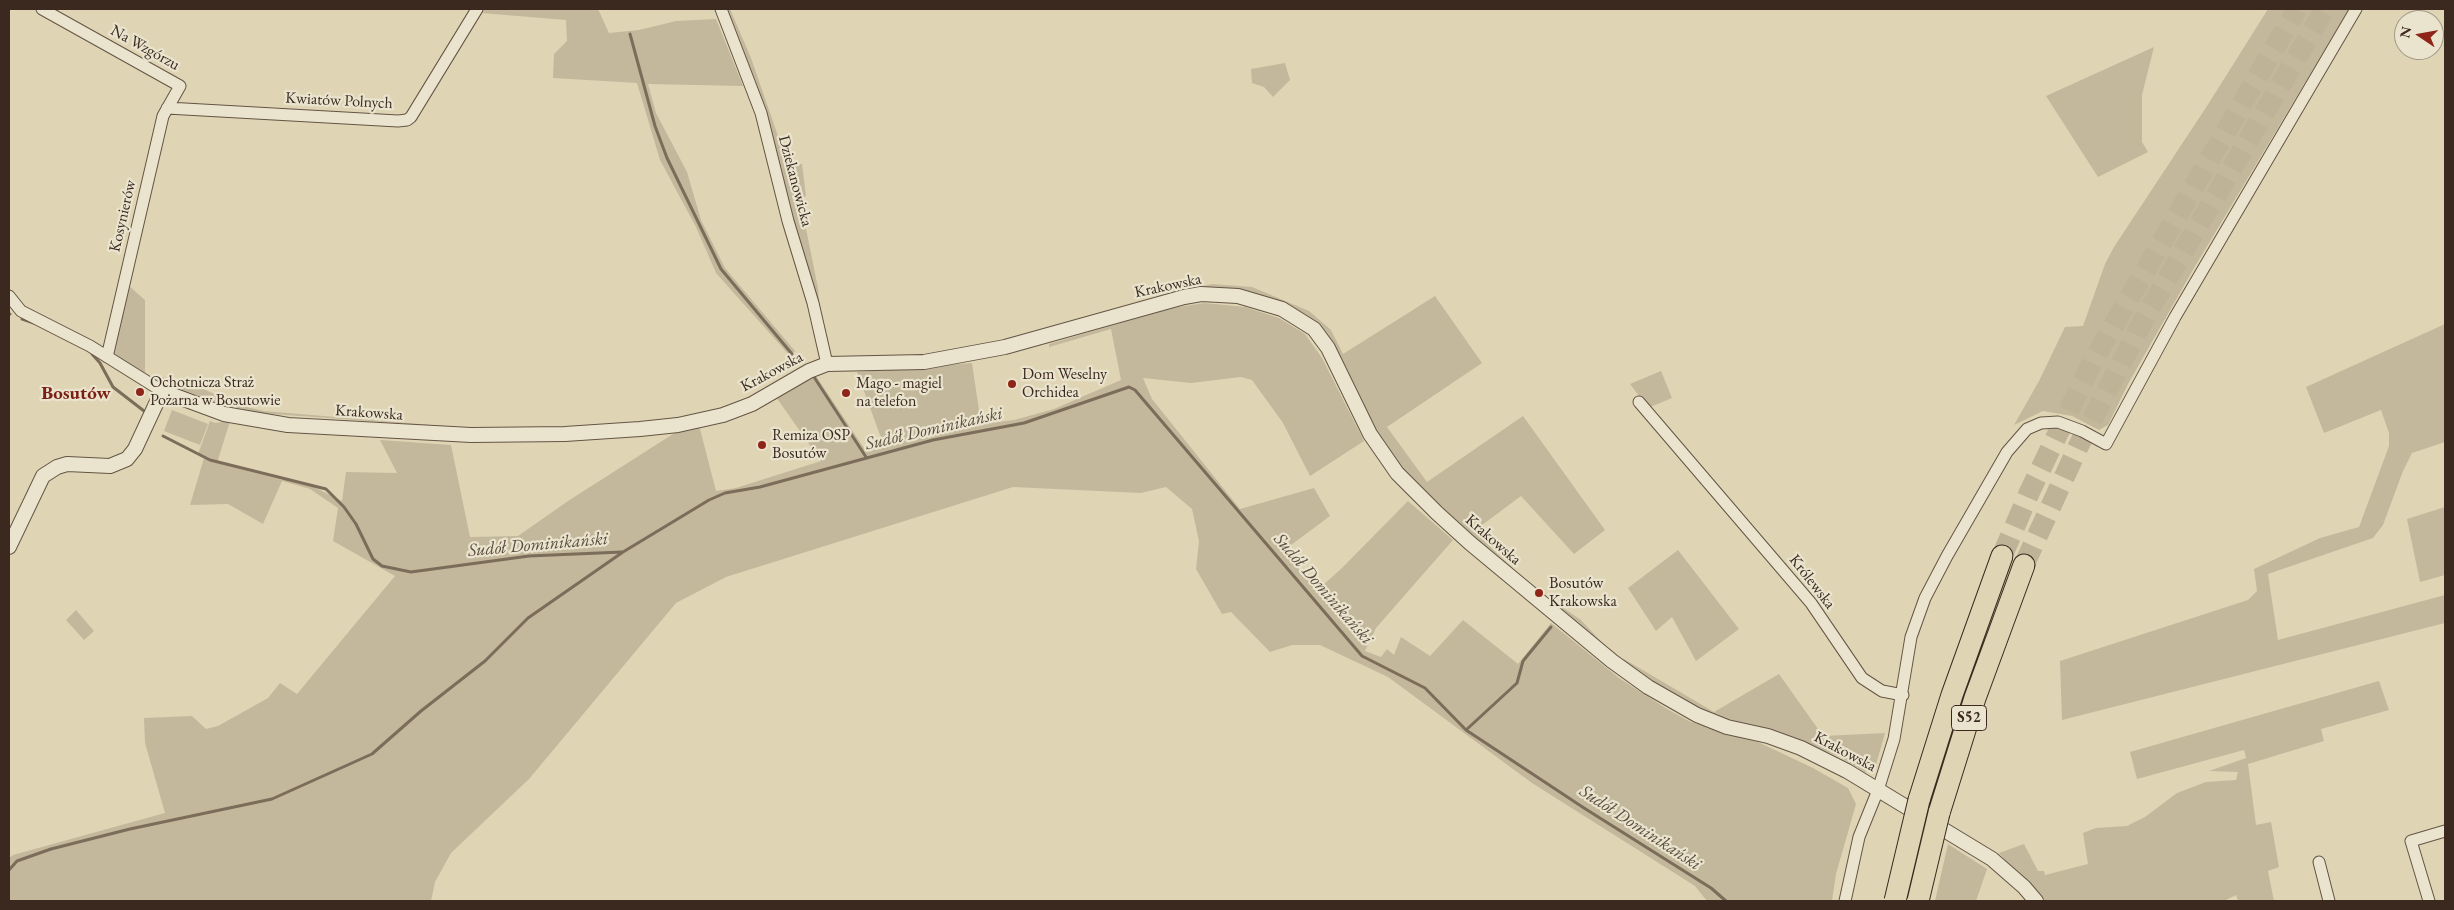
<!DOCTYPE html>
<html>
<head>
<meta charset="utf-8">
<style>
	body { margin:0 }
	#map { position:relative; width:2454px; height:910px; overflow:hidden; background:#dfd5b4; font-family:"EB Garamond",serif }
	canvas { display:block }
	.frame { position:absolute; inset:0; border:10px solid #3b2920; pointer-events:none }
	.north { position:absolute; left:2394px; top:10px; width:50px; height:50px; box-sizing:border-box; background:#eae4ce; border:1px solid #a49988; border-radius:50%; rotate:282deg; font-size:14px; font-weight:700; line-height:20px; text-align:center; color:#3b2920 }
	.north::after { content:''; display:block; margin:auto; width:18px; height:22px; background:#8f2418; clip-path:polygon(50% 0,100% 100%,50% 72%,0 100%) }
</style>
</head>
<body>
<div id="map">
<canvas width="2454" height="910"></canvas>
<div class="frame"></div>
<div class="north">N</div>
</div>
<script>
const c = document.querySelector('canvas').getContext('2d');
c.lineJoin = 'round';
function fillPath(path, color) { c.fillStyle = color; c.fill(path, 'evenodd'); }
const toPath = rows => new Path2D(rows.map(r => 'M' + r).join(''));
function trace(path, color, width, dash) { c.strokeStyle = color; c.lineWidth = width; c.lineCap = dash ? 'butt' : 'round'; c.setLineDash(dash || []); c.stroke(path); }
function label(font, color, halo, rows, align = 'center') {
  c.font = font + ' "EB Garamond",serif'; c.lineWidth = 4.5; c.setLineDash([]); c.textBaseline = 'middle'; c.strokeStyle = halo; c.fillStyle = color; for (const [text, x, y, turn = 0] of rows) {
    c.save(); c.translate(x, y); c.rotate((+turn || 0) * Math.PI / 180); c.textAlign = isNaN(turn) ? turn : align; if (halo) c.strokeText(text, 0, 0); c.fillText(text, 0, 0); c.restore();
  }
}
fillPath(toPath([
	[484,9,598,9,609,33,639,30,676,21,716,19,743,86,648,84,656,113,687,172,701,220,725,268,795,351,790,356,716,273,696,227,660,160,637,83,553,78,554,54,567,41,566,20,481,13],
	[725,9,730,9,751,58,788,165,802,164,806,196,800,199,818,288,820,312],
	[2268,9,2349,9,2194,268,2128,384,2108,425,2099,430,2072,416,2043,411,2014,425,2039,381,2065,327,2083,326,2105,264,2114,247,2207,106],
	[2154,47,2142,95,2142,142,2148,152,2098,177,2046,96],
	[1285,63,1290,80,1273,97,1264,87,1252,83,1251,69],
	[1212,284,1252,287,1309,311,1331,330,1343,354,1435,296,1482,363,1387,427,1427,482,1523,416,1605,530,1574,554,1521,496,1474,531,1531,586,1581,620,1609,650,1443,513,1396,465,1301,314,1177,292],
	[128,285,145,300,145,373,111,354],
	[1204,303,1245,307,1279,318,1305,334,1322,358,1364,441,1310,476,1283,423,1252,380,1241,377,1191,383,1143,378,1152,399,1240,509,1314,488,1330,516,1283,551,1309,580,1322,586,1342,568,1408,501,1453,540,1376,628,1365,651,1381,657,1387,649,1394,655,1401,637,1430,656,1463,620,1518,664,1551,623,1619,678,1667,709,1691,722,1760,743,1813,768,1848,788,1856,804,1836,874,1832,901,1707,901,1695,886,1532,783,1388,677,1320,645,1292,645,1270,652,1231,612,1222,614,1196,569,1199,541,1192,509,1166,487,1141,493,1013,487,726,577,676,603,529,779,451,853,435,882,431,901,9,901,9,858,13,855,165,813,145,743,144,718,192,716,206,729,218,726,268,698,280,683,297,694,395,576,333,541,338,508,310,489,282,481,263,524,228,504,190,505,204,458,198,454,210,421,215,423,230,421,217,463,282,480,283,477,312,486,342,501,346,472,397,473,380,440,451,445,470,537,518,536,568,501,673,434,699,425,716,491,736,488,821,461,776,397,811,377,816,376,866,451,884,446,857,372,972,363,981,424,1014,420,1054,409,1121,380,1111,329,1049,347,1049,344,1172,308],
	[2445,324,2445,442,2412,453,2403,471,2383,525,2373,538,2268,574,2278,640,2445,595,2445,623,2062,720,2060,661,2248,600,2257,591,2254,569,2320,538,2359,527,2389,446,2389,433,2381,410,2324,433,2306,387],
	[1661,371,1672,398,1648,408,1630,384],
	[159,376,194,385,242,406,264,411,467,428,258,413,230,406,157,382],
	[172,410,208,424,200,445,164,431],
	[2445,507,2445,575,2420,582,2407,519],
	[1678,550,1739,629,1696,661,1672,617,1656,631,1628,588],
	[76,610,94,631,84,640,66,620],
	[1624,659,1714,712,1779,674,1823,736,1885,733,1875,768,1865,772,1840,757,1800,741,1726,722,1699,712,1622,663],
	[2379,681,2389,710,2321,729,2324,741,2248,764,2256,825,2271,822,2279,867,2268,871,2274,901,2238,901,2236,895,2224,901,2041,901,1999,853,2024,844,2038,871,2044,871,2045,875,2088,864,2083,833,2096,828,2127,826,2145,817,2177,793,2206,782,2236,780,2238,772,2209,771,2246,758,2244,750,2137,779,2130,752],
	[1948,844,1987,869,1976,901,1935,901]
]), '#c3b89b');
trace(toPath([
	[630,34,655,126,667,158,721,269,792,354],
	[9,314,10,314],
	[22,319,34,323],
	[92,354,100,363,113,387,144,411],
	[814,377,866,457],
	[163,436,210,460,326,489,344,507,356,524,373,559,382,566,411,572,529,556,622,552],
	[1466,730,1517,683,1523,661,1551,627],
	[9,870,17,861,51,849,130,829,272,799,372,754,421,711,485,661,528,618,623,552,709,500,725,493,760,487,933,440,1024,423,1129,387,1135,390,1362,656,1425,688,1466,730,1584,808,1711,888,1726,901]
]), '#7c6d5b', 3);
trace(toPath([
	[2002,556,2030,491,2094,359,2297,9],
	[2024,565,2079,445,2145,317,2325,9]
]), '#beb396', 21, [21, 11]);
const minor = toPath([
	[42,9,180,86,163,116,107,357],
	[721,9,761,113,788,221,813,303,827,364],
	[167,108,398,121,407,120,411,117,477,9],
	[9,296,21,311,90,346,162,391],
	[1639,402,1811,603,1862,678,1882,691,1903,695],
	[2319,862,2329,901],
	[1845,901,1859,837,1878,790,1894,739,1911,637,1925,598,1947,556,2007,452,2027,429,2041,423,2058,422,2082,431,2106,444,2175,317,2356,9],
	[2429,901,2411,841,2445,831]
]);
const tertiary = toPath([
	[9,547,43,476,57,467,67,464,110,466,127,459,135,449,162,391,224,414,288,425,471,435,565,434,640,429,678,425,723,415,752,404,809,371,827,364,924,362,1005,347,1184,297,1201,294,1238,296,1282,309,1314,329,1328,348,1370,434,1397,473,1437,513,1470,543,1612,661,1648,687,1697,715,1727,727,1768,736,1801,748,1847,771,1992,859,2024,887,2036,901]
]);
const motorway = toPath([
	[1919,800,1952,695,2002,556],
	[1939,813,1975,698,2024,565]
]);
trace(minor, '#645445', 13);
trace(tertiary, '#645445', 16);
trace(motorway, '#3b2920', 23);
trace(minor, '#eae4ce', 11);
trace(tertiary, '#eae4ce', 14);
trace(motorway, '#dfd5b4', 21);
const motorwayBridge = toPath([
	[1895,901,1919,800],
	[1918,901,1939,813]
]);
trace(motorwayBridge, '#3b2920', 23, []);
trace(motorwayBridge, '#dfd5b4', 21);
for (const [x, y, r, color] of [
	[1012,384,5,"#8f2418"],
	[140,392,5,"#8f2418"],
	[846,393,5,"#8f2418"],
	[762,445,5,"#8f2418"],
	[1539,593,5,"#8f2418"]
]) { const dot = new Path2D(); dot.arc(x, y, r, 0, 2 * Math.PI); c.fillStyle = color; c.fill(dot); trace(dot, '#eae4ce', 2); }
for (const [x, y, w] of [
	[1969,718,35]
]) { const box = new Path2D(); box.roundRect(x - w / 2, y - 12.5, w, 25, 4); c.fillStyle = '#eae4ce'; c.fill(box); trace(box, '#3b2920', 1); }
label('bold 15px', '#3b2920', null, [
	["S52",1969,718]
]);
label('16px', '#3b2920', '#eae4ce', [
	["Na Wzgórzu",145,48,29],
	["Kwiatów Polnych",339,101,3],
	["Dziekanowicka",795,181,75],
	["Kosynierów",123,216,-77],
	["Krakowska",1168,286,-12],
	["Krakowska",772,372,-28],
	["Krakowska",369,413,4],
	["Krakowska",1493,540,41],
	["Królewska",1812,582,52],
	["Krakowska",1845,752,28]
]);
label('16px', '#3b2920', '#eae4ce', [
	["Dom Weselny",1022,375],
	["Orchidea",1022,393],
	["Ochotnicza Straż",150,383],
	["Pożarna w Bosutowie",150,401],
	["Mago - magiel",856,384],
	["na telefon",856,402],
	["Remiza OSP",772,436],
	["Bosutów",772,454],
	["Bosutów",1549,584],
	["Krakowska",1549,602]
], 'left');
label('italic 18px', '#5b4b3d', '#eae4ce', [
	["Sudół Dominikański",934,429,-13],
	["Sudół Dominikański",538,545,-5],
	["Sudół Dominikański",1323,589,49],
	["Sudół Dominikański",1640,828,33]
]);
label('bold 19px', '#7a1f14', '#eae4ce', [
	["Bosutów",76,394]
]);
</script>
</body>
</html>
